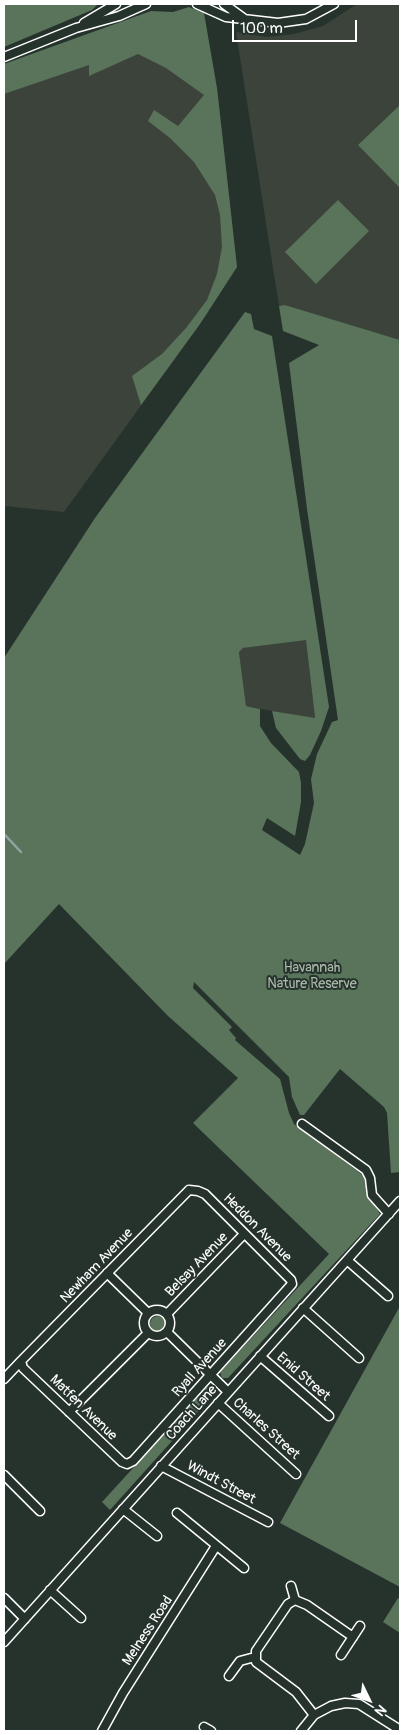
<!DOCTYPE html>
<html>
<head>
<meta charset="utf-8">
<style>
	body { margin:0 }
	#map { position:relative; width:404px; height:1735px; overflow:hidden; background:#26332d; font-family:Pangolin,sans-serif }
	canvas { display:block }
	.frame { position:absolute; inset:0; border:5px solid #fff; pointer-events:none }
	.north { position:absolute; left:344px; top:1675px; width:50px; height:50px; -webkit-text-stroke:4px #26332d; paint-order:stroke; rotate:132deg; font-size:14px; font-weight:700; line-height:20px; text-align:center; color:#fff }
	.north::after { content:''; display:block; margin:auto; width:18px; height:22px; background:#fff; clip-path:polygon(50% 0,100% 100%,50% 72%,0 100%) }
	.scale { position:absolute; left:232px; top:20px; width:125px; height:22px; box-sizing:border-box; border:2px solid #fff; border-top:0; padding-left:6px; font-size:15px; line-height:18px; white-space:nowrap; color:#fff; -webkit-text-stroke:4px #26332d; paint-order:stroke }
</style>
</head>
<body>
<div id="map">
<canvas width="404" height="1735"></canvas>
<div class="frame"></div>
<div class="north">N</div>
<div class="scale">100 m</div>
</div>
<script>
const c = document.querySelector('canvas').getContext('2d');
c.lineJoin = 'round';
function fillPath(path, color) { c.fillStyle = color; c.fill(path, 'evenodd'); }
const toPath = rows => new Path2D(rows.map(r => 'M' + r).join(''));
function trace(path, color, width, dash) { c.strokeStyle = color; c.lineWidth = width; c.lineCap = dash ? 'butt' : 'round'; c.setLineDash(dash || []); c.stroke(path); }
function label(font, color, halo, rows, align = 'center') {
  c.font = font + ' Pangolin,sans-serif'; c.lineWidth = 4; c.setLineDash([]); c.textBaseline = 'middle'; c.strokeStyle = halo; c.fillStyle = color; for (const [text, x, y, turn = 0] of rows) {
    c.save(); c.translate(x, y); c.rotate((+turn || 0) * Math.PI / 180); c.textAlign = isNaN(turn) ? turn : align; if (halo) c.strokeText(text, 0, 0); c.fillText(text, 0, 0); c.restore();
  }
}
fillPath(toPath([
	[357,4,400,4,400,340,285,305,279,306,236,32,267,37,294,34,323,26],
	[160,38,209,72,217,88,237,267,200,324,64,512,4,506,4,94],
	[306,639,315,719,246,706,239,652,243,648]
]), '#3c433a');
fillPath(toPath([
	[4,4,98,4,92,10,4,47],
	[189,7,204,13,217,88,237,267,200,324,141,405,132,376,162,354,186,328,207,300,217,274,222,247,220,215,215,195,194,162,170,138,148,121,154,110,178,126,204,95,166,68,138,54,89,76,89,65,4,94,4,64,151,11,173,12],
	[400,105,400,188,358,145],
	[338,200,369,231,316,284,285,252],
	[285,305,400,340,400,1172,391,1173,387,1113,384,1107,340,1069,304,1115,300,1115,292,1097,289,1077,194,982,193,988,232,1027,229,1030,236,1038,235,1040,280,1079,289,1113,294,1124,364,1176,368,1194,380,1214,228,1378,222,1378,220,1372,329,1254,193,1123,238,1078,168,1016,59,904,4,964,4,658,95,518,245,312,251,314,254,329,272,336,329,707,321,731,310,755,305,761,300,759,276,728,272,711,315,718,306,640,243,648,239,652,246,706,260,709,260,726,271,743,299,772,301,783,301,802,295,836,267,818,262,830,300,855,305,844,314,803,311,779,317,754,332,722,338,720,307,509,289,363,319,345,283,331,279,306],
	[400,1306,400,1587,280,1523],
	'150 1324a8 8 0 1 1 16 0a8 8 0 1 1-16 0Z',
	[208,1386,214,1386,216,1392,110,1510,102,1502],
	[398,1598,400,1599,400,1633,383,1622]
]), '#59745a');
trace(toPath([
	[4,834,21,852]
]), '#8fa5a4', 2.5);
const minor = toPath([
	[197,4,226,17,278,23,306,19,334,4],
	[224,4,246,20],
	[84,23,116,4],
	[4,57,76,28,119,16,146,4],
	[302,1124,366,1170,370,1178,372,1195,389,1214],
	[189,1190,198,1191,205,1194,291,1280,292,1284,133,1461,127,1464,122,1462,23,1368,21,1361,189,1190],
	[347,1260,388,1296],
	[107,1273,148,1313],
	[303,1308,359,1358],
	'144 1323a13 13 0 1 1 26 0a13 13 0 1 1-26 0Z',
	[167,1314,244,1234],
	[167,1332,228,1392],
	[260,1356,329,1416],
	[4,1379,21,1361],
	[218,1403,296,1474],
	[69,1412,148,1333],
	[161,1466,268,1522],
	[4,1475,40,1511],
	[123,1509,157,1536],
	[177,1513,244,1568],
	[291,1586,295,1600],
	[50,1590,81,1618],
	[4,1598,25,1619],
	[4,1642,400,1201],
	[341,1655,360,1626],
	[229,1676,240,1661,255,1657],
	[314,1715,296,1692,256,1662,256,1651,288,1604,295,1600,307,1605,353,1637],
	[204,1727,211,1731],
	[102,1731,123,1693,216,1546],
	[301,1731,314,1715,331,1706,345,1703,359,1704,400,1730]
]);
trace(minor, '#fff', 11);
trace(minor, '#26332d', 8);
label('14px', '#acbaac', '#26332d', [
	["Havannah",312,968],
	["Nature Reserve",312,984]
]);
label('14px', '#fff', '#26332d', [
	["Heddon Avenue",257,1228,45],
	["Belsay Avenue",197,1265,-46],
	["Newham Avenue",97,1266,-46],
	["Ryall Avenue",200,1368,-48],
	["Enid Street",303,1377,41],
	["Matfen Avenue",83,1408,44],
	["Coach Lane",192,1413,-48],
	["Charles Street",266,1429,42],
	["Windt Street",221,1483,28],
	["Melness Road",148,1631,-57]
]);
</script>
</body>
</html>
